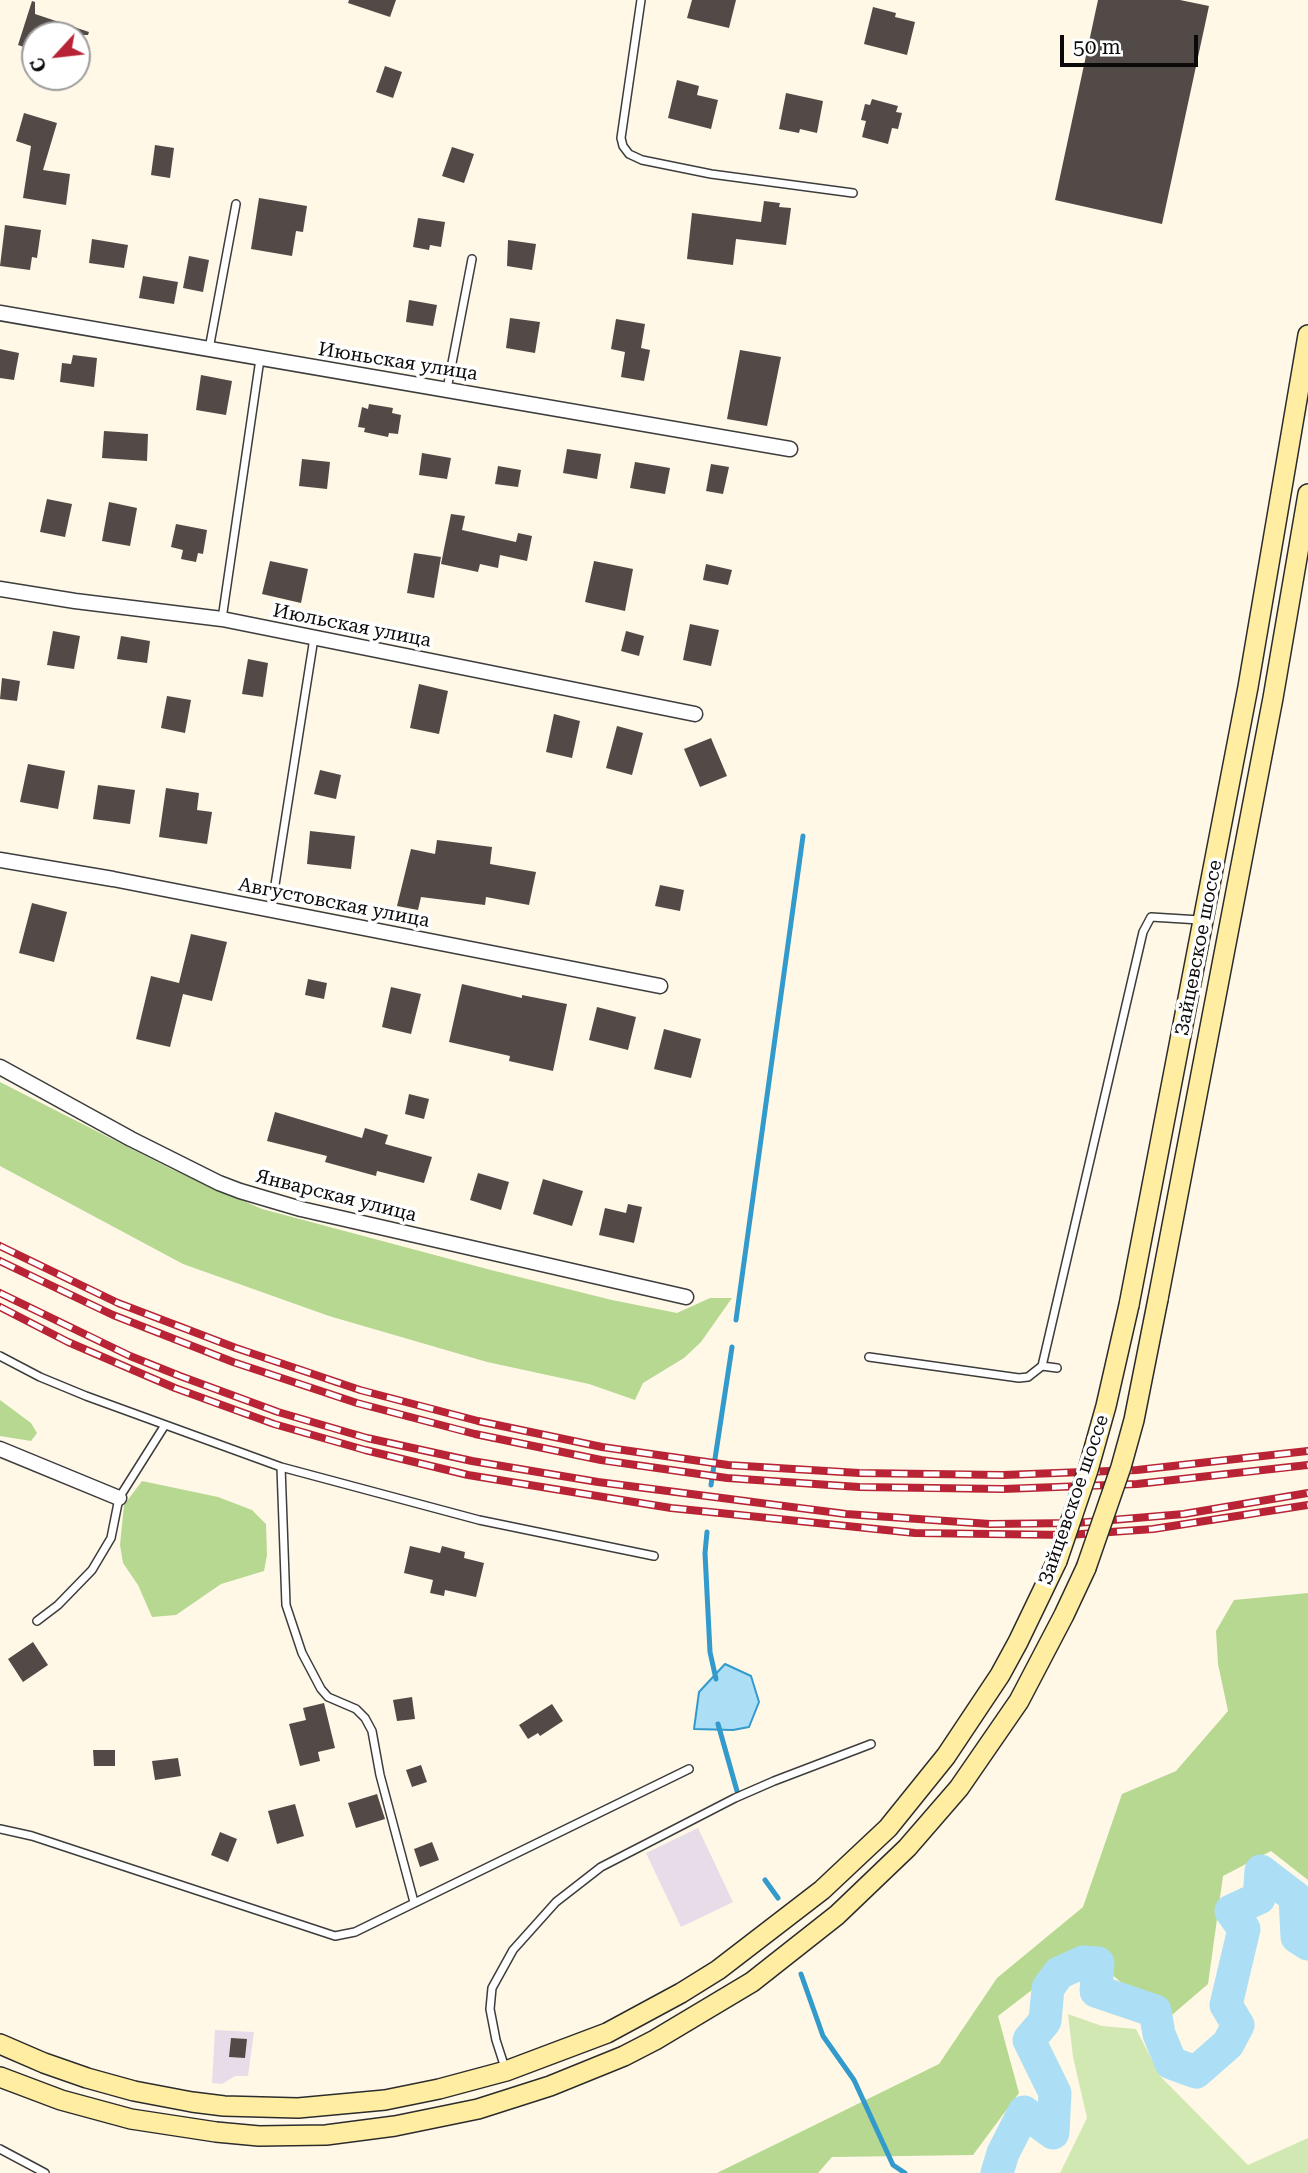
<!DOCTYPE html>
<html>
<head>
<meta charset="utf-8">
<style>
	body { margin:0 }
	#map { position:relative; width:1308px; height:2173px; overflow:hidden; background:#fff8e7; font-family:"Roboto Serif",serif }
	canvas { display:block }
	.north { position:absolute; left:21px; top:21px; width:70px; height:70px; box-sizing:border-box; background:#fff; border:2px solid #9d9d9d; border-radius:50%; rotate:243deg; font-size:19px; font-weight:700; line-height:28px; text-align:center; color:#0a0a0a }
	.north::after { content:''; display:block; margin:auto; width:24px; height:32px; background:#b82435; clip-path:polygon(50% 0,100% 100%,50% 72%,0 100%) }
	.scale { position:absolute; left:1060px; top:35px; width:138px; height:32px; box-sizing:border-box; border:4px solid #0a0a0a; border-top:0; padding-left:9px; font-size:21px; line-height:24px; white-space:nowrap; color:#0a0a0a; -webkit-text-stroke:5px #fff; paint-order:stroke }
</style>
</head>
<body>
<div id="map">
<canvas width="1308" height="2173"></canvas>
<div class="north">С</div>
<div class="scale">50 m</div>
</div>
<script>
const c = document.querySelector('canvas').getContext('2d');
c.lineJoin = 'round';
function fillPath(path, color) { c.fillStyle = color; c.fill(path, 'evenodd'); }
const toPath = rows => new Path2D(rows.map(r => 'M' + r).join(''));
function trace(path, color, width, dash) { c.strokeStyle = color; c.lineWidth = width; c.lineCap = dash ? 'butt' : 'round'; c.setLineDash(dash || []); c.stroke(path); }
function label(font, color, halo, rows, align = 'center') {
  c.font = font + ' "Roboto Serif",serif'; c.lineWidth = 7; c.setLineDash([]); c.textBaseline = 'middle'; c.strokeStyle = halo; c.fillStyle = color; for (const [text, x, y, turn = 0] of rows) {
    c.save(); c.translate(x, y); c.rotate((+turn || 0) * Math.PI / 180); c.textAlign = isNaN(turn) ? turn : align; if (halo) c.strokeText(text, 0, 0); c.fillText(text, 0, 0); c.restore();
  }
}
fillPath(toPath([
	[698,1828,733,1902,681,1927,646,1853],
	[215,2030,254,2032,248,2076,235,2076,222,2084,212,2083]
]), '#e7dde9');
fillPath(toPath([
	[1068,2014,1102,2026,1136,2029,1161,2077,1248,2165,1308,2138,1308,2173,1060,2173,1087,2118,1073,2057]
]), '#d2e8b2');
fillPath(toPath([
	[0,1082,171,1169,262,1209,491,1270,612,1300,677,1313,710,1298,732,1298,701,1342,684,1358,643,1383,635,1400,589,1384,487,1362,329,1316,183,1264,0,1166],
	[0,1400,31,1423,37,1433,31,1441,0,1436],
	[142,1481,218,1497,252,1510,266,1524,267,1555,264,1571,221,1584,176,1615,152,1617,138,1585,123,1563,120,1545,124,1505],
	[1308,1593,1308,1880,1271,1851,1223,1876,1208,1984,1166,2020,1098,1963,1083,1962,1041,1983,998,2016,1019,2093,973,2155,832,2157,818,2173,717,2173,939,2064,997,1978,1083,1907,1122,1794,1176,1771,1228,1711,1218,1664,1216,1631,1234,1600]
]), '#b6d891');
const water = toPath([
	[725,1664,751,1676,759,1702,749,1727,733,1730,694,1729,699,1692,725,1664]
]);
fillPath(water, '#acdff6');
trace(water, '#339acc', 2);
trace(toPath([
	[736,1320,803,836],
	[711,1485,732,1347],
	[707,1532,705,1553,710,1652,716,1679],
	[718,1724,737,1791],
	[765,1880,778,1898],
	[801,1974,823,2036,854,2080,893,2165,905,2173]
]), '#339acc', 5);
trace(toPath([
	[997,2173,1003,2153,1024,2112,1053,2133,1055,2093,1029,2040,1045,2021,1048,1988,1059,1973,1083,1962,1098,1963,1096,1991,1155,2011,1159,2034,1171,2063,1196,2072,1228,2044,1238,2025,1226,2005,1244,1929,1231,1911,1259,1898,1261,1871,1295,1897,1297,1937,1308,1944]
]), '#acdff6', 33);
fillPath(toPath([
	[349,0,396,0,390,17,348,3],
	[692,0,736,0,729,28,687,18],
	[1098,0,1180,0,1209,6,1162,224,1055,200],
	[32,1,35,2,35,14,89,32,88,35,35,35,35,51,18,45],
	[873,7,896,13,895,17,915,22,907,55,864,44],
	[385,66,402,72,393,98,376,92],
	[677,80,699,86,697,95,718,100,711,129,668,118],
	[786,93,823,101,817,133,800,129,799,133,779,129],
	[872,99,898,106,896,112,902,113,898,129,892,128,888,144,862,137,866,121,861,120,865,104,870,105],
	[24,113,57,123,43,170,70,174,66,205,23,198,31,146,16,141],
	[155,145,174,148,170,178,151,175],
	[452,147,474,154,464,183,442,176],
	[259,198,307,206,303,232,296,231,292,256,251,249],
	[764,201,780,203,779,207,791,208,786,245,736,239,733,265,687,259,692,213,761,222],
	[418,218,445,222,441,247,430,245,429,250,413,247],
	[5,225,41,230,37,258,32,257,30,270,0,266],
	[92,239,128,245,124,268,89,263],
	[508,240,536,244,532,270,507,266],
	[189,256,209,260,203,292,183,288],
	[143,276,178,282,174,304,139,298],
	[409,300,437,305,433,326,406,322],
	[510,318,540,322,535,353,506,348],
	[616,319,645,324,641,348,650,350,644,381,621,377,625,352,611,349],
	[0,349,19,353,14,380,0,378],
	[740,350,781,357,767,426,727,419],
	[73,355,97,358,94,387,60,382,62,363,71,364],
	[201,375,232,381,226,415,196,410],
	[369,404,393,408,392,413,401,415,398,434,389,433,388,437,364,432,365,428,358,427,362,407,368,409],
	[104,431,148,434,147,461,102,458],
	[567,449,601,454,597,479,563,473],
	[422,453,451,458,447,479,419,475],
	[302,459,330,462,327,489,299,486],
	[635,462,670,468,665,494,630,488],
	[711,464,729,467,723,494,706,491],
	[498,466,521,470,518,487,495,484],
	[47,499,72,504,65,537,40,532],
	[109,502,137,508,130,546,102,541],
	[451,514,465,516,462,530,516,542,518,533,532,536,527,561,500,555,498,568,480,564,478,572,441,564],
	[176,524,207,530,203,554,198,553,196,562,181,559,183,550,171,547],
	[414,553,441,557,434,598,407,593],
	[270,561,308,569,301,603,262,594],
	[594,561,633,569,625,611,585,602],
	[706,564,732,570,728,585,703,580],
	[690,624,719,630,711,666,683,660],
	[53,631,80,636,74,669,47,665],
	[626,631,644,636,639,656,621,651],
	[121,636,150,641,147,663,117,659],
	[248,659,268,663,263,697,242,694],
	[2,678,20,681,17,701,0,699],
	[419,684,448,691,439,734,410,728],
	[167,696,191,700,185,733,161,728],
	[554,714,580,721,572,758,546,752],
	[617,726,643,733,632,775,606,768],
	[711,738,727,776,700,787,684,749],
	[28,764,65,771,58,809,20,802],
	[320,770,341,775,336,799,314,794],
	[98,785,135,790,130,824,93,819],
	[166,788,199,793,197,810,212,812,207,844,159,837],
	[310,831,355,836,351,869,307,864],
	[437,840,492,847,490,864,536,872,529,905,486,897,485,905,421,897,418,910,397,906,411,849,435,854],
	[660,885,684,890,680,911,655,906],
	[32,903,67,912,54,962,19,953],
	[191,934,227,942,212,1001,183,994,170,1047,136,1039,151,976,179,983],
	[308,979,327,983,324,999,305,995],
	[462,984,522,998,522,995,567,1004,553,1071,509,1061,510,1056,449,1042],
	[391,987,421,994,411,1034,382,1027],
	[597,1007,636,1017,628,1050,589,1040],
	[664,1029,701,1039,691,1078,654,1069],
	[409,1094,429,1099,424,1119,405,1114],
	[275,1112,362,1138,365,1128,388,1135,385,1144,432,1157,424,1183,377,1171,376,1176,325,1162,327,1156,267,1141],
	[478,1173,509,1182,501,1210,470,1200],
	[543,1179,583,1191,572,1226,533,1214],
	[628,1204,642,1207,634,1243,599,1235,605,1208,626,1213],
	[410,1546,440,1553,442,1546,465,1552,464,1558,484,1563,476,1597,445,1590,444,1596,430,1593,433,1580,404,1573],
	[33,1642,48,1665,23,1682,8,1659],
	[412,1697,415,1719,397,1721,393,1700],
	[324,1703,335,1748,318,1752,320,1761,300,1766,289,1724,306,1720,303,1708],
	[552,1704,563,1721,540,1736,538,1733,528,1739,519,1725],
	[93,1750,115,1750,115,1766,94,1766],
	[178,1758,181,1776,155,1780,152,1761],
	[421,1765,427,1782,412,1787,406,1770],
	[377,1794,385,1819,356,1828,348,1803],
	[295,1804,304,1836,277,1844,268,1811],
	[220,1832,237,1839,228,1862,211,1855],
	[432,1842,439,1860,420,1867,414,1849],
	[231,2038,247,2039,245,2058,229,2057]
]), '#524a46');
const service = toPath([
	[641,0,621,138,623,146,629,154,642,160,711,174,853,193],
	[209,349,236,204],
	[447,389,472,259],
	[222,619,260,359],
	[271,910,314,638],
	[0,1356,40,1377,86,1396,281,1467,479,1520,654,1556],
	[869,1357,1019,1378,1028,1377,1042,1366],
	[1057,1368,1042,1366,1143,932,1151,917,1200,920],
	[281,1467,286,1605,302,1653,321,1689,328,1697,356,1709,365,1718,372,1731,380,1775,414,1902],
	[37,1621,58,1605,92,1570,111,1538,119,1498,165,1425],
	[0,1829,32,1836,335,1936,355,1932,689,1769],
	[506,2071,496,2040,490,2009,492,1988,513,1950,556,1902,601,1867,735,1798,774,1781,871,1744],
	[0,2149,45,2173]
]);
const minor = toPath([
	[0,313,790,449],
	[0,589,75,601,222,619,695,714],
	[0,860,113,879,660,986],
	[0,1067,131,1139,219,1183,240,1191,301,1209,686,1297],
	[0,1449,119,1498]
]);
const secondary = toPath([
	[1158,1299,1273,698,1308,494],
	[1129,1305,1248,687,1308,335],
	[0,2044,44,2063,87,2078,134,2091,192,2102,224,2106,298,2108,385,2100,439,2089,506,2071,607,2033,681,1993,718,1970,822,1890,888,1828,946,1756,1000,1675,1018,1642,1057,1561],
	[0,2077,61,2100,131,2119,216,2132,259,2136,326,2135,395,2126,478,2109,550,2086,624,2056,655,2040,752,1982,837,1915,907,1848,959,1788,1019,1701,1064,1615,1086,1568]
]);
trace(service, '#3d3d3d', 10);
trace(minor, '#3d3d3d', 17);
trace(secondary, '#2c2c2c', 22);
trace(service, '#fff', 7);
trace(minor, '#fff', 14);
trace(secondary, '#ffeea2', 19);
const rail = toPath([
	[0,1246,118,1303,236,1348,360,1390,478,1421,602,1447,728,1465,859,1473,1003,1475,1137,1470,1308,1451],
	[0,1261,113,1315,233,1362,357,1403,475,1434,601,1460,727,1478,859,1487,1003,1489,1137,1484,1308,1465],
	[0,1293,130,1356,180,1376,278,1412,367,1438,472,1461,598,1482,846,1514,990,1524,1076,1523,1184,1514,1308,1493],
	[0,1307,68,1342,126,1367,175,1388,274,1424,365,1450,468,1475,671,1508,915,1533,1068,1535,1153,1529,1308,1505]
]);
trace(rail, '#b82435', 8);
trace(rail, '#fff', 5, [16]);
const secondaryBridge = toPath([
	[1057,1561,1088,1470,1106,1406,1129,1305],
	[1086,1568,1121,1467,1134,1420,1158,1299]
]);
trace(secondaryBridge, '#2c2c2c', 22, []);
trace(secondaryBridge, '#ffeea2', 19);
label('19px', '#0a0a0a', '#fff', [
	["Июньская улица",398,362,9],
	["Июльская улица",352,626,11],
	["Августовская улица",334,903,11],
	["Зайцевское шоссе",1199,948,-79],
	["Январская улица",336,1196,14],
	["Зайцевское шоссе",1074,1500,-71]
]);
</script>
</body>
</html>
